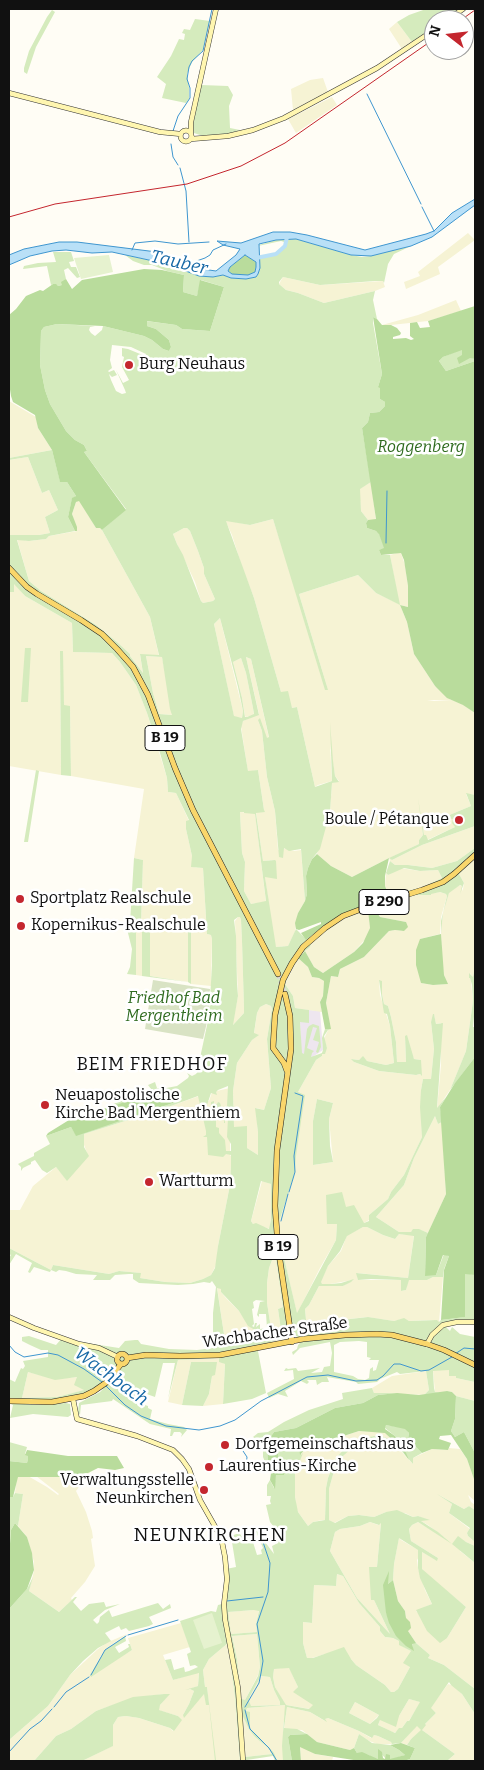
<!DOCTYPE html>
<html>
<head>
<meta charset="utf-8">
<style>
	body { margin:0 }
	#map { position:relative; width:484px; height:1770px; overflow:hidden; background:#fffdf5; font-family:Bitter,serif }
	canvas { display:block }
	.frame { position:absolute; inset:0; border:10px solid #111; pointer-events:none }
	.north { position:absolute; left:424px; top:10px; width:50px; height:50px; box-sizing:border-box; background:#fff; border:1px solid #a0a0a0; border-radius:50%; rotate:286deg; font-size:14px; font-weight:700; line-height:20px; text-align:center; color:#111 }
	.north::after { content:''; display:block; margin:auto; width:18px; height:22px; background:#c4262e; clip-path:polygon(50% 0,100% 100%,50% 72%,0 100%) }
</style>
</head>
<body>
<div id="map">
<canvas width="484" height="1770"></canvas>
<div class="frame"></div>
<div class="north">N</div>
</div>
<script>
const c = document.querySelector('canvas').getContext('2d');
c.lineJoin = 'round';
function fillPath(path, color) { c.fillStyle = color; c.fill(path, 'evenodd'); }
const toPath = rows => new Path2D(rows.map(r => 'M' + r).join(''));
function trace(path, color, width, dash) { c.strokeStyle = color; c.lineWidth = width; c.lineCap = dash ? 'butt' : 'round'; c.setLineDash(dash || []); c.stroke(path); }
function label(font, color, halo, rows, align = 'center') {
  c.font = font + ' Bitter,serif'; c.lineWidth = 5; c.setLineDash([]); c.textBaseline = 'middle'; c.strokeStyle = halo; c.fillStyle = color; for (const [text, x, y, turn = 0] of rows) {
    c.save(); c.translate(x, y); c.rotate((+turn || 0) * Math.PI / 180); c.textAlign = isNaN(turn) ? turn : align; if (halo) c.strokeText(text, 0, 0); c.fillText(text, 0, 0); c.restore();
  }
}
fillPath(toPath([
	[309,1010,320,1011,323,1050,314,1056,308,1065,292,1065,294,1049,301,1050,300,1022,309,1022]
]), '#eee6ef');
fillPath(toPath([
	[397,22,412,42,402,49,389,29],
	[323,78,328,92,293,110,291,89,310,80],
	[332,97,337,105,296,133,288,119],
	[468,233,475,240,438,267,440,274,406,289,404,282,420,276,418,272],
	[283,277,320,285,383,281,385,287,375,291,324,303,298,293,286,290,279,284],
	[456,300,461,311,428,321,391,325,382,325,418,315],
	[9,401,36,417,38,428,52,450,9,458],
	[28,457,42,493,49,490,58,510,45,517,50,533,39,535,9,535,9,460],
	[371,482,376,520,368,520,361,511,359,489],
	[79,500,96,528,100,528,102,530,150,617,159,656,140,655,143,673,130,656,130,654,117,642,96,625,41,591,29,581,17,539,29,541,46,539,49,536,77,531,72,514,76,502],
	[273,519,328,690,299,594,358,575,376,593,399,604,390,555,397,553,401,553,405,565,408,586,408,607,400,605,407,622,414,654,435,686,451,700,427,700,434,701,452,700,464,705,475,713,475,795,466,794,471,806,447,816,448,818,454,818,455,827,427,840,424,835,421,819,423,835,419,840,419,844,390,858,392,860,422,845,475,826,475,848,457,861,432,868,408,865,395,865,390,861,389,858,352,877,331,866,317,854,330,812,332,783,339,781,335,776,330,744,332,781,318,785,315,787,297,707,292,708,281,692,254,598,242,567,232,535,225,520,250,525],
	[184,528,187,528,190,531,198,551,204,568,204,574,215,599,213,601,203,603,201,601,195,582,177,544,173,534],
	[14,583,25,596,72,623,73,652,112,653,120,662,136,685,147,713,167,778,168,792,176,793,189,821,186,821,186,829,194,865,192,867,203,868,207,934,211,935,212,939,211,986,191,984,191,932,188,932,189,982,150,976,150,926,143,924,142,976,136,975,136,923,141,924,143,860,134,858,144,789,71,776,70,706,64,706,60,651,61,775,9,766,9,592,14,592],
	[220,618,243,711,242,718,234,717,214,624],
	[146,656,162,657,173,715,159,714,153,693],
	[246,657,251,659,269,738,267,739,258,720,262,731,267,777,275,811,278,850,283,848,294,851,301,850,305,901,298,913,295,932,288,946,276,947,274,943,265,877,275,860,263,861,256,812,264,810,258,770,248,772,244,746,241,726,243,721,259,714],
	[241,658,246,673,253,708,254,715,246,717,245,716,242,698,233,662],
	[240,812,255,813,266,902,251,904,244,891,245,862,242,853],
	[475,858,475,966,473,978,470,973,473,1001,466,1051,462,1061,450,1090,437,1109,441,1065,441,1023,436,1024,434,1015,431,1022,434,1049,431,1079,423,1079,421,1090,422,1137,404,1175,391,1192,388,1199,369,1215,369,1220,364,1223,327,1224,337,1224,336,1240,320,1268,297,1314,280,1241,279,1222,295,1172,298,1092,316,1060,322,1056,322,1053,327,1048,324,1039,328,1030,326,1003,331,976,338,977,340,969,364,957,389,931,395,930,404,931,406,922,380,917,375,906,413,895,440,892,446,894,447,896,441,917,440,934,420,939,421,983,433,985,447,984,444,975,442,964,441,934,443,913,449,892,459,885,462,886,462,891,463,889,464,883,459,874],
	[379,981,382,981,382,994,384,1004,388,1006,391,1017,396,1042,397,1062,406,1062,405,1037,414,1059,421,1060,421,1075,420,1074,416,1075,379,1071,354,1062,352,1059,359,1060,363,1057,367,1061,386,1065,394,1063,390,1026,380,995],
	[317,1099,333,1103,329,1119,333,1162,313,1165,313,1121],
	[400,868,420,871,438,870,442,878,423,887,389,896,385,886,386,873,388,875],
	[360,912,369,913,370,928,368,936,354,952,323,973,314,967,305,951,317,937,336,923],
	[238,917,240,917,241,920,242,941,244,1008,244,1013,232,1026,238,996,235,921],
	[298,958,308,967,312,977,319,978,324,981,323,996,320,1002,322,1012,295,1008,293,996,285,984],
	[266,1004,271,1006,272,1009,267,1039,271,1088,264,1110,256,1108,258,1132,258,1155,247,1148,247,1129,245,1127,234,1127,233,1091,237,1063,252,1040,258,1035,254,1034,257,1013,260,1007],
	[230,1088,230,1155,231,1156,231,1165,230,1185,218,1246,217,1263,211,1275,203,1279,190,1283,165,1282,140,1278,140,1273,119,1271,109,1274,53,1265,51,1270,9,1248,9,1210,20,1210,33,1186,56,1167,67,1180,87,1153,83,1142,84,1134,160,1110,199,1096,201,1104,209,1101,212,1092],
	[435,1116,438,1124,442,1122,446,1194,428,1233,418,1229,411,1232,399,1232,376,1217,404,1185,414,1158],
	[262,1181,271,1184,272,1210,270,1229,253,1224,251,1221],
	[363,1227,367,1227,383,1235,395,1239,399,1234,414,1235,408,1278,357,1273,358,1280,401,1280,401,1291,406,1290,408,1280,427,1280,433,1277,443,1277,439,1322,430,1320,409,1321,403,1319,394,1321,367,1317,323,1322,306,1320,305,1309,309,1305,319,1286,343,1286,353,1280,330,1284,322,1284,320,1282,328,1266,341,1251,347,1235],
	[275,1252,283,1307,278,1309,281,1330,272,1335,267,1303,267,1283,269,1268],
	[217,1287,221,1288,221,1292,226,1298,239,1311,248,1324,255,1330,252,1337,233,1342,225,1341],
	[220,1358,221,1362,225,1364,223,1404,203,1406,209,1394,212,1376,191,1362,182,1405,168,1402,178,1360],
	[433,1370,449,1370,456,1376,456,1378,475,1382,475,1401,456,1396,452,1392,447,1391,441,1393,435,1392],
	[426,1371,429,1390,424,1395,374,1393,372,1388,392,1376],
	[28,1372,55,1379,78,1377,85,1390,57,1397,22,1398],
	[359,1431,385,1432,393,1440,374,1436,354,1442,346,1447,336,1458,328,1478,326,1488,325,1520,322,1520,313,1522,308,1526,298,1512,296,1507,294,1486,295,1463,306,1447,321,1441,325,1442],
	[368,1440,380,1440,393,1443,413,1464,413,1458,432,1449,448,1450,449,1448,460,1449,467,1459,475,1481,475,1501,468,1495,471,1502,475,1505,475,1510,469,1506,464,1509,439,1495,452,1504,449,1513,470,1529,467,1533,468,1536,475,1542,475,1546,459,1539,460,1551,475,1563,475,1689,444,1665,428,1658,430,1655,416,1643,408,1631,405,1611,398,1601,393,1580,394,1564,399,1537,401,1540,436,1560,438,1558,411,1541,409,1529,412,1525,418,1522,446,1539,428,1525,419,1520,428,1520,418,1516,413,1517,405,1513,386,1512,374,1517,359,1515,348,1516,334,1523,329,1520,329,1489,334,1471,337,1463,348,1450,355,1445],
	[422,1552,422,1569,425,1573,466,1607,447,1638,416,1611,432,1604,425,1590,418,1568,417,1560],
	[91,1471,76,1491,86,1512,92,1531,93,1538,91,1539,95,1566,85,1582,71,1598,72,1600,59,1612,29,1591,34,1571,34,1562,27,1537,18,1526,23,1494,15,1493,17,1477,28,1476,47,1487,58,1495,59,1494,36,1476,59,1477,88,1473],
	[370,1522,378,1525,381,1523,377,1567,370,1567,374,1600,390,1634,357,1598,330,1551,335,1532,340,1529,360,1526],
	[337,1574,343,1576,359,1603,380,1627,380,1631,385,1637,393,1638,399,1641,400,1645,411,1651,410,1667,398,1689,394,1692,391,1692,385,1685,356,1665,351,1659,325,1654,312,1658,307,1658,303,1643,303,1622,312,1623,314,1585,336,1586],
	[254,1610,259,1610,256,1624,257,1632,231,1634,227,1612],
	[181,1623,190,1647,163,1655,173,1680,199,1672,198,1686,187,1690,190,1689,194,1691,189,1704,183,1715,204,1693,209,1705,215,1761,207,1687,205,1687,203,1670,209,1659,228,1643,235,1697,240,1761,82,1761,112,1746,113,1725,118,1717,126,1716,139,1718,170,1728,173,1731,179,1718,178,1716,158,1710,160,1705,169,1694,164,1694,133,1698,96,1711,71,1729,56,1736,34,1761,9,1761,9,1740,48,1706,70,1675,98,1649,106,1643,127,1634,111,1645,100,1657,95,1668,90,1675,132,1650,128,1638],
	[257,1634,260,1667,258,1675,245,1700,241,1700,237,1659,232,1636],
	[289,1667,298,1687,295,1691,314,1705,310,1709,286,1705,283,1727,283,1761,277,1761,266,1744,259,1738,250,1728,246,1712,247,1708,285,1705,275,1687,273,1677,274,1669],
	[261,1676,270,1677,274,1690,280,1702,280,1705,250,1706,249,1701,250,1696],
	[448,1684,454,1686,462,1694,475,1714,475,1761,447,1761,455,1754,422,1730,411,1739,407,1745,401,1743,416,1726,425,1724,436,1713,430,1708],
	[409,1699,421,1702,408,1722,407,1721,402,1728,394,1733,378,1725,380,1720,399,1716],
	[355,1702,379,1715,370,1724,349,1713],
	[287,1707,310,1712,325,1721,324,1719,328,1718,359,1731,371,1738,374,1735,378,1736,391,1742,392,1744,377,1744,367,1740,359,1734,354,1748,350,1750,317,1742,302,1730,284,1729],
	[239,1708,255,1737,268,1748,272,1754,245,1757],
	[300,1746,315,1754,333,1757,332,1761,301,1761]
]), '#f6f3d4');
fillPath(toPath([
	[426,9,461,9,445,20,434,20,434,27,412,42,397,22,409,15],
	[52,10,55,12,36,47,27,74,24,72,24,68,29,51,47,17],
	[195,19,210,21,203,50,192,62,187,74,189,88,189,99,186,103,162,98,166,84,157,77,171,56,179,39,184,40,185,34,182,33,184,29,190,30],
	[201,85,228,86,233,95,229,106,230,128,240,130,227,135,203,136,194,133,192,128],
	[296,239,351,255,362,257,371,256,411,246,394,254,388,264,384,283,383,281,375,281,320,285,283,277,279,282,279,284,286,290,298,293,324,303,375,291,373,300,377,319,373,317,373,323,382,374,378,387,380,387,380,399,385,402,385,406,379,412,370,413,368,422,362,428,371,482,360,489,361,511,368,520,366,523,367,528,376,531,379,533,385,549,379,550,381,555,390,555,400,605,376,593,358,575,299,594,328,690,325,690,273,519,250,525,226,521,254,598,281,692,288,691,292,708,297,707,315,787,332,781,330,722,333,761,335,776,339,782,332,783,330,812,320,849,312,859,308,868,306,876,307,894,305,901,301,849,289,851,284,848,283,858,279,857,275,811,267,777,262,731,258,720,260,718,267,738,269,737,251,659,246,657,259,715,243,721,241,729,248,771,258,770,264,810,265,812,256,813,263,861,275,860,276,861,277,879,265,877,276,947,288,946,296,929,308,941,325,927,343,916,388,900,389,896,423,887,442,878,438,870,420,871,404,868,388,875,386,873,390,861,395,865,408,865,432,868,457,861,475,848,475,858,459,874,464,883,460,894,462,886,460,885,449,893,443,913,441,934,441,921,447,896,446,894,440,892,431,894,431,895,413,895,375,906,374,908,368,910,369,913,360,912,336,922,311,943,310,947,301,954,289,973,285,984,293,996,295,1008,309,1010,309,1023,300,1022,302,1053,304,1054,307,1029,309,1026,313,1024,319,1026,321,1047,318,1053,316,1052,319,1042,313,1040,317,1028,313,1027,307,1048,314,1051,312,1053,311,1057,322,1053,323,1050,322,1038,325,1029,331,1029,328,1030,324,1036,327,1048,325,1054,322,1054,322,1056,316,1060,298,1092,305,1095,303,1108,296,1156,295,1172,279,1222,280,1241,297,1313,336,1240,337,1224,327,1224,326,1195,342,1192,346,1207,354,1205,364,1223,369,1221,369,1215,388,1199,391,1192,404,1175,422,1137,420,1107,421,1090,423,1079,431,1079,434,1049,431,1022,433,1014,434,1014,436,1024,443,1023,437,1108,446,1097,440,1107,442,1122,438,1124,435,1116,414,1158,404,1185,376,1217,399,1232,411,1232,413,1229,419,1229,428,1233,426,1237,425,1275,436,1275,444,1254,449,1256,444,1269,443,1277,433,1277,427,1280,409,1280,406,1290,401,1291,401,1280,371,1279,358,1280,356,1273,408,1278,414,1236,399,1234,395,1239,383,1235,367,1227,363,1227,347,1236,340,1251,328,1266,321,1282,322,1284,331,1284,341,1283,354,1279,351,1282,343,1286,319,1286,309,1305,305,1309,306,1320,323,1322,368,1317,394,1321,404,1318,409,1321,437,1320,439,1322,441,1320,464,1317,465,1273,475,1275,475,1324,457,1323,445,1326,450,1331,452,1327,460,1334,475,1337,475,1382,456,1378,456,1376,449,1376,449,1370,433,1371,434,1388,435,1392,441,1393,424,1395,429,1390,426,1371,400,1374,397,1372,380,1379,377,1382,358,1384,356,1382,327,1377,329,1382,322,1382,317,1385,316,1380,307,1380,309,1382,307,1384,301,1381,285,1391,288,1397,278,1394,269,1398,267,1393,294,1379,293,1370,284,1371,286,1368,288,1369,296,1368,298,1371,320,1368,311,1373,322,1372,324,1367,330,1366,332,1353,330,1342,300,1348,293,1355,292,1352,297,1349,298,1345,303,1340,293,1334,291,1330,286,1333,288,1335,287,1337,257,1346,266,1393,252,1399,223,1404,225,1364,219,1362,219,1358,178,1360,168,1399,175,1363,163,1363,155,1397,116,1383,113,1380,113,1376,108,1377,109,1384,112,1387,116,1385,145,1397,141,1405,144,1407,145,1405,148,1406,148,1408,152,1410,150,1419,168,1424,184,1427,187,1430,181,1437,182,1434,180,1432,174,1432,172,1436,170,1436,171,1429,150,1424,113,1399,112,1401,81,1405,80,1415,78,1412,79,1403,100,1392,103,1389,100,1386,94,1391,84,1396,60,1402,9,1401,9,1379,15,1382,21,1368,23,1369,25,1366,23,1361,48,1357,48,1350,41,1350,30,1345,22,1341,22,1337,29,1336,56,1345,62,1338,79,1344,80,1342,119,1348,125,1341,135,1340,138,1340,141,1344,169,1349,197,1350,213,1348,213,1313,216,1287,212,1281,210,1283,204,1282,193,1284,178,1285,139,1283,133,1279,133,1274,129,1274,115,1275,110,1280,93,1280,97,1275,76,1274,66,1271,59,1270,56,1272,51,1270,50,1272,34,1267,30,1273,28,1272,32,1263,16,1254,9,1265,9,1258,11,1255,9,1254,9,1248,51,1270,53,1265,109,1274,119,1271,141,1273,140,1278,165,1282,190,1283,203,1279,211,1275,215,1268,218,1246,230,1185,231,1165,231,1155,226,1154,223,1157,208,1155,207,1137,203,1137,206,1135,206,1131,198,1096,160,1110,84,1134,84,1147,89,1156,67,1181,56,1167,47,1173,42,1170,35,1160,31,1162,31,1164,23,1168,21,1171,21,1167,18,1164,34,1156,34,1153,50,1144,46,1136,71,1127,76,1135,176,1102,172,1091,131,1100,109,1108,113,1104,124,1100,154,1093,148,1085,155,1082,157,1088,161,1089,177,1086,188,1078,189,1076,187,1073,192,1076,196,1074,199,1070,196,1065,189,1069,187,1068,200,1058,209,1016,212,965,212,939,211,935,207,934,203,868,191,867,192,856,186,829,186,821,189,820,176,793,168,792,167,778,160,753,147,713,136,685,120,662,112,653,73,652,72,623,25,596,14,584,14,592,9,592,9,535,39,535,50,533,45,517,58,510,49,490,42,493,28,457,15,459,9,460,9,458,52,450,60,481,67,482,76,496,72,499,68,517,75,531,49,536,46,539,29,541,17,540,29,581,41,591,96,625,117,642,130,654,130,656,143,673,140,654,159,655,150,617,102,530,126,509,84,452,87,451,84,445,75,440,66,431,50,404,45,390,40,365,41,331,44,327,57,324,95,326,90,327,89,330,91,333,95,336,102,330,103,326,144,336,152,340,163,349,169,351,171,347,169,340,156,329,147,326,146,321,176,325,182,329,210,331,224,287,201,280,197,296,183,292,184,275,167,271,152,265,144,265,133,261,125,255,167,264,199,276,213,277,223,275,231,278,246,279,256,277,258,274,260,268,260,257,266,257,276,254,287,243,281,241,258,246,259,245,276,240],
	[112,345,131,347,146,354,145,356,128,349,122,348,122,356,124,357,122,367,129,380,123,383,116,370,125,390,126,393,122,394,116,391,111,380,109,374,112,377,117,375,114,370,109,372,108,371,112,368,110,360],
	[184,528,187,528,190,531,198,551,204,568,204,574,215,599,213,601,203,603,201,601,183,555,177,544,173,534],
	[220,618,238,687,243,711,242,718,234,716,214,624],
	[146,656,162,657,170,709,172,715,159,714,153,693],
	[241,658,246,673,253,708,254,714,247,717,245,717,242,698,233,662],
	[240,812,244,812,244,813,255,814,266,901,251,904,244,891,245,862,242,853],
	[238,917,240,917,241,920,242,941,244,1008,244,1013,233,1025,238,996,237,984,236,936,234,920],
	[266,1004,271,1006,272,1009,267,1039,271,1088,264,1110,255,1108,258,1132,258,1155,247,1148,247,1126,234,1127,233,1091,237,1063,252,1040,259,1035,254,1033,257,1013,260,1007],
	[228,1086,227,1106,223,1109,225,1110,224,1123,225,1123,225,1118,228,1118,227,1137,231,1144,231,1151,226,1151,225,1140,219,1133,219,1128,216,1127,216,1116,219,1115,222,1109,220,1103,218,1102,217,1104,214,1104,214,1101,211,1102,211,1110,204,1110,204,1105,207,1105,211,1093,217,1095,216,1092,218,1090],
	[261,1181,271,1184,271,1220,269,1229,256,1223,253,1224,251,1221],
	[275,1252,283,1307,278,1309,281,1330,272,1335,267,1303,267,1283,269,1268],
	[217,1288,221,1289,221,1292,239,1311,248,1326,255,1330,252,1337,233,1342,225,1341],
	[256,1300,265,1301,260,1302,257,1315,259,1317,259,1314,266,1314,267,1328,260,1329,260,1324,256,1327,257,1323,255,1323,254,1327,252,1326,254,1324,252,1309,254,1308,253,1302],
	[359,1341,367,1342,367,1357,371,1358,369,1360,379,1360,376,1370,373,1371,373,1367,370,1369,369,1378,365,1380,358,1379,353,1376,334,1372,334,1345,340,1342],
	[28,1372,55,1380,77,1377,74,1385,84,1390,57,1397,22,1398],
	[53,252,71,252,74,261,69,262,71,267,76,267,80,277,77,278,68,268,64,270,66,279,62,285,58,286,53,284,51,285,47,266,23,269,24,266,38,263,56,262],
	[462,349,462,355,475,359,475,361,446,371,439,361,443,357],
	[25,648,31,648,28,702,21,702],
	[60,651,63,651,64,705,70,706,71,776,61,775],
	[36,770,39,771,28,842,24,842],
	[466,793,475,795,475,826,422,845,392,860,389,858,419,844,419,840,423,835,418,798,424,835,426,835,428,840,455,827,452,823,453,819,448,818,444,822,442,821,447,816,471,806],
	[134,858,143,860,141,924,136,924,136,975,127,974,130,967,132,949,127,929,130,923],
	[142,924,150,925,150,976,188,982,188,931,191,932,191,984,188,982,142,976],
	[475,966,475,1006,473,1027,475,1027,475,1057,450,1090,466,1051,473,1001,472,985,470,978,469,978,469,973,473,977],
	[379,980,382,981,382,994,384,1004,388,1006,391,1017,396,1042,397,1062,406,1062,405,1036,407,1035,414,1059,421,1060,422,1076,420,1074,416,1075,379,1071,354,1062,351,1059,359,1060,363,1056,367,1061,386,1065,394,1063,390,1026,387,1014,384,1013,383,1007],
	[317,1099,333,1103,329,1119,330,1146,333,1162,313,1165,313,1121],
	[191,1362,217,1362,215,1375,212,1376,209,1394,203,1406,182,1405],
	[372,1388,374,1393,397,1393,378,1395,363,1403,335,1408,296,1428,274,1432,267,1442,268,1469,263,1457,263,1447,259,1441,253,1437,258,1433,268,1432,284,1422,309,1410,343,1399,342,1393],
	[456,1396,475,1401,475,1453,464,1432,455,1437,451,1431,455,1419],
	[9,1403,39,1405,66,1403,70,1404,71,1415,68,1417,33,1414,10,1418,13,1405],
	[386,1425,405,1428,409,1433,408,1439,422,1453,413,1458,413,1464,397,1446,389,1441,368,1440,355,1445,343,1456,334,1471,329,1489,329,1520,335,1523,348,1516,359,1515,374,1517,386,1512,397,1510,413,1517,418,1516,430,1520,421,1521,438,1532,452,1544,458,1536,466,1542,475,1546,475,1563,452,1544,418,1522,412,1525,409,1529,411,1541,438,1558,437,1561,422,1552,422,1569,466,1607,447,1638,440,1643,427,1631,416,1610,432,1604,420,1578,418,1568,418,1550,399,1538,394,1564,393,1580,388,1584,388,1573,386,1613,389,1618,413,1650,412,1643,416,1643,430,1655,428,1658,444,1665,475,1689,475,1714,462,1694,451,1685,449,1682,431,1708,436,1713,425,1724,426,1725,422,1730,455,1754,447,1761,404,1761,410,1759,415,1748,407,1745,411,1739,421,1730,417,1726,401,1743,392,1744,391,1742,378,1736,374,1735,372,1738,359,1731,328,1718,325,1719,327,1722,310,1712,287,1707,284,1728,297,1729,307,1734,290,1735,288,1737,292,1761,283,1761,282,1746,285,1705,247,1708,246,1711,250,1712,250,1728,274,1753,277,1761,275,1761,273,1756,240,1761,235,1697,228,1643,209,1659,203,1670,205,1687,207,1687,216,1760,215,1761,209,1705,206,1705,204,1694,184,1718,183,1715,189,1704,194,1691,190,1689,185,1690,198,1686,199,1673,173,1680,165,1660,171,1659,174,1670,184,1667,185,1672,189,1671,198,1667,195,1665,190,1666,187,1654,191,1652,180,1621,211,1611,216,1612,218,1605,222,1604,226,1569,236,1567,231,1536,239,1533,245,1540,252,1539,257,1555,262,1554,261,1550,263,1548,254,1527,274,1554,272,1546,278,1543,279,1540,274,1527,270,1522,266,1505,271,1504,270,1501,271,1496,267,1496,267,1485,270,1480,274,1488,276,1475,284,1474,278,1459,278,1450,284,1446,299,1445,301,1455,303,1453,299,1463,295,1463,295,1497,298,1512,308,1526,313,1522,325,1520,326,1488,328,1478,336,1458,346,1447,361,1439,374,1436,383,1437,393,1440,407,1457,404,1448,395,1436,385,1428],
	[370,1522,379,1525,381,1523,377,1567,369,1567,371,1600,374,1600,390,1634,357,1598,330,1551,335,1532,340,1529,360,1526],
	[337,1574,343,1576,359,1603,380,1627,380,1631,385,1637,393,1638,399,1641,399,1645,411,1651,403,1663,410,1667,398,1689,394,1692,391,1692,385,1685,356,1665,351,1659,344,1647,313,1658,307,1658,303,1643,303,1622,312,1623,314,1585,336,1586],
	[254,1610,259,1611,256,1624,257,1632,231,1634,228,1612],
	[257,1634,260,1667,258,1676,245,1700,241,1699,237,1659,232,1636],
	[289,1668,298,1687,293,1692,313,1705,309,1709,286,1705,275,1687,273,1677,274,1669],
	[261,1676,270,1677,274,1690,280,1702,280,1705,251,1706,249,1701,250,1696],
	[409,1699,420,1702,409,1721,407,1721,402,1728,399,1728,395,1733,378,1725,380,1720,396,1727,399,1716],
	[355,1702,379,1715,377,1718,370,1724,349,1713],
	[240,1710,249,1729,255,1737,268,1748,272,1754,245,1757],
	[9,1442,27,1447,25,1454,28,1455,28,1459,27,1463,9,1461],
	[15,1493,23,1494,18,1526,15,1523,11,1530,9,1557,9,1497,13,1497],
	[437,1494,464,1509,469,1506,475,1510,475,1542,468,1536,467,1533,470,1528,449,1513,452,1504],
	[33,1577,29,1591,59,1612,75,1597,77,1597,73,1602,81,1611,89,1604,104,1602,106,1607,120,1604,105,1610,93,1620,97,1624,99,1622,100,1617,109,1610,112,1617,158,1603,163,1609,170,1604,171,1608,149,1617,153,1624,149,1626,129,1631,126,1628,121,1630,119,1626,105,1633,111,1641,98,1648,83,1661,70,1675,48,1706,9,1740,9,1609,27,1589],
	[125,1636,126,1641,115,1647,119,1653,129,1647,128,1644,130,1644,132,1650,91,1677,90,1675,105,1650],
	[164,1694,170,1694,160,1705,159,1710,178,1716,182,1720,174,1731,170,1728,139,1718,126,1716,118,1717,113,1725,113,1746,82,1761,34,1761,56,1736,71,1729,96,1711,133,1697],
	[359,1734,372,1743,390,1745,399,1750,405,1755,393,1759,386,1759,378,1750,378,1759,372,1758,369,1755,357,1753,354,1748]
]), '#d5ebbd');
fillPath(toPath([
	[245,255,256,262,256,267,255,272,249,275,232,275,228,270,230,267],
	[144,269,162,270,184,275,183,292,197,296,200,280,224,287,210,331,182,329,176,325,147,321,147,326,156,329,169,340,171,347,169,351,163,349,152,340,144,336,103,326,57,324,44,327,41,331,40,365,45,390,50,404,66,431,75,440,84,445,87,451,84,452,126,510,102,530,100,528,96,528,79,501,76,502,72,514,77,527,77,531,75,531,68,517,72,498,76,496,67,482,60,482,52,450,38,428,35,415,13,402,11,396,9,383,9,315,16,309,26,296,40,290,43,291,53,284,56,284,58,286,62,285,61,282,66,279,72,289,82,280],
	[475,306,475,359,470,358,459,364,457,358,462,355,462,350,443,357,439,361,446,371,475,361,475,713,463,705,447,698,435,686,414,654,407,622,400,605,408,607,408,586,404,560,401,553,381,555,379,550,384,548,379,534,376,531,367,528,366,523,368,520,376,519,362,428,368,422,370,413,379,412,385,406,385,402,380,399,380,388,378,387,382,374,373,317,377,319,382,325,391,325,397,328,401,333,400,335,393,337,393,339,406,338,411,340,414,339,410,336,410,323,417,322,420,328,430,327,428,321],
	[317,854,331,866,352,877,389,858,385,876,385,886,389,896,388,900,341,915,326,924,306,940,301,933,321,924,321,922,299,930,296,929,295,923,298,913,305,901,307,894,306,876,308,868,312,859],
	[374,908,380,917,406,922,408,927,404,931,395,930,389,931,364,957,340,969,338,977,331,976,326,1003,331,1029,325,1029,320,1002,323,996,324,981,319,978,312,977,308,967,298,958,305,951,314,967,323,973,354,952,363,943,370,928,368,910],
	[441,934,444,975,448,984,433,985,421,983,416,965,416,950,420,939],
	[475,1057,475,1275,465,1274,465,1317,441,1320,444,1270,449,1256,443,1255,436,1275,425,1276,426,1237,446,1194,440,1107,455,1083],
	[173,1091,176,1102,164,1106,76,1136,71,1127,46,1136,48,1133,69,1120,131,1100,151,1097],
	[447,1391,452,1392,456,1396,455,1419,451,1431,455,1437,464,1432,475,1453,475,1482,467,1459,451,1435,440,1436,439,1439,451,1443,448,1450,432,1449,422,1453,408,1439,409,1433,405,1429,386,1425,385,1429,395,1436,404,1448,409,1460,397,1444,385,1433,359,1431,325,1442,321,1441,307,1447,300,1455,299,1445,284,1446,278,1450,278,1458,286,1460,284,1475,276,1475,275,1489,270,1480,271,1473,268,1469,267,1442,274,1432,296,1428,335,1408,363,1403,378,1395,397,1393,419,1395],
	[27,1450,68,1456,117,1456,124,1468,115,1470,98,1468,88,1473,59,1477,18,1477,13,1497,9,1497,9,1461,27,1463,28,1459,28,1456,25,1455],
	[15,1523,27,1537,32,1553,34,1570,27,1589,9,1609,9,1557,11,1530],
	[389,1571,388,1584,393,1580,398,1601,405,1611,406,1618,410,1622,411,1628,408,1631,416,1643,412,1644,414,1651,406,1646,396,1636,389,1623,386,1613,383,1585],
	[307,1734,317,1742,350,1750,354,1748,357,1753,362,1752,378,1759,378,1749,382,1752,383,1758,385,1759,386,1754,390,1755,390,1759,405,1755,399,1750,390,1745,401,1743,415,1748,410,1759,404,1761,360,1761,315,1754,300,1747,301,1761,292,1761,288,1737,290,1735]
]), '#b9dc9c');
fillPath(toPath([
	[153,980,210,989,208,1018,203,1039,145,1029]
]), '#d9e3c4');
fillPath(toPath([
	[109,255,113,272,81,279,74,258],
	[212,1613,222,1643,204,1649,193,1620]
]), '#e6f2cf');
const water = toPath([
	[475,199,475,205,432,237,411,246,371,256,351,255,296,239,276,240,259,244,260,268,258,274,256,277,246,279,231,278,223,275,213,277,199,276,167,264,112,252,92,253,66,250,52,251,30,256,9,265,9,255,24,249,59,242,77,242,157,252,195,268,216,271,236,255,240,249,223,245,217,241,241,243,273,232,290,232,307,235,365,250,426,234,434,231,452,213,475,199],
	[245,255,256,262,256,267,255,272,248,275,232,274,228,271,230,267,245,255]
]);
fillPath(water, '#b9e0f7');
trace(water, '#3f96cf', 1);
trace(toPath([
	[367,94,421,204],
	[173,131,178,116,190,98,190,88,187,79,189,67,192,61,203,51,212,9],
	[171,144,173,157,178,165],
	[180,168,186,191,189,242],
	[422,207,434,231],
	[132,250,135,243,155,241,178,244,209,242],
	[189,266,191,263,205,258,210,255,213,250,226,244],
	[386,543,387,491],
	[289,1192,295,1172,294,1156,303,1096,295,1093],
	[273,1209,276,1247],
	[281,1221,288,1194],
	[9,1345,15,1352,24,1357,48,1353,58,1355,84,1369,102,1382],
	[455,1354,464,1348,475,1349],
	[105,1385,125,1405,141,1416,166,1426,199,1430,220,1426,235,1420,261,1401,307,1377,328,1375,356,1381,377,1380,383,1376,394,1364,400,1364,421,1371,429,1370,452,1357],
	[241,1448,247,1457,246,1467],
	[227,1601,263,1597],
	[128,1635,178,1620],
	[91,1675,105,1650,126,1636],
	[54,1707,66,1692,89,1677],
	[245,1707,259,1683,261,1673,263,1661,257,1624,268,1592,270,1563,263,1542],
	[245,1710,250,1729,269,1748,277,1761],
	[9,1752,30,1729,41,1721,52,1709]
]), '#3f96cf', 1);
trace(toPath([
	[256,258,276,254,285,246,287,237]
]), '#b9e0f7', 4);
trace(toPath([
	[278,974,285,994]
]), '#dbdad3', 5, [5, 2.5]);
const secondary = toPath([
	[447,20,463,9],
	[9,93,160,132,181,134],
	'180.5 136a5.5 5.5 0 1 1 11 0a5.5 5.5 0 1 1-11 0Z',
	[191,132,191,122,216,9],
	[191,139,228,136,253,130,284,118,377,68,434,30],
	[9,1317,34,1328,79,1344,99,1348,118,1357],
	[427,1344,432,1335,443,1325,457,1322,475,1322],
	[73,1399,77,1419,137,1436,173,1450,182,1459,189,1469,200,1500,221,1537,225,1557,227,1579,224,1604,225,1619,238,1688,243,1761]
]);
const primary = toPath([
	[9,568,27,587,37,594,81,620,102,634,117,649,133,667,148,695,175,768,193,810,278,974],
	[285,994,290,1016,291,1049,277,1150,275,1206,278,1247,292,1342],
	[287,1071,284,1063,273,1048,275,1015,283,980,292,963,303,947,325,928,343,916,364,908,422,890,443,882,454,874,475,855],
	'117 1359a5 5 0 1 1 10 0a5 5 0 1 1-10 0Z',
	[127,1358,146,1355,180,1356,220,1355,303,1339,345,1335,377,1334,392,1335,427,1344,444,1350,475,1365],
	[9,1401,52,1402,84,1396,94,1391,107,1382,121,1364]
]);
trace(secondary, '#333', 5.5);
trace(primary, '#222', 6);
trace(secondary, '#fff6b0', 4.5);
trace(primary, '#f9d66b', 5);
trace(toPath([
	[461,20,475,10],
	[9,217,55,204,187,184,241,166,285,143,434,39]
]), '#c4262e', 1);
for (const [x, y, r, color] of [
	[129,365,5,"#c4262e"],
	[459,820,5,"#c4262e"],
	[20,899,5,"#c4262e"],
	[21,926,5,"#c4262e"],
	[45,1105,5,"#c4262e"],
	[149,1182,5,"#c4262e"],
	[225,1445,5,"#c4262e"],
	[209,1467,5,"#c4262e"],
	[204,1490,5,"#c4262e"]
]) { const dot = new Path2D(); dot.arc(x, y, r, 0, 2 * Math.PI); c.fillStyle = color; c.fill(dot); trace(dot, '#fff', 2); }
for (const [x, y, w] of [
	[165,738,40],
	[384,902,50],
	[278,1247,40]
]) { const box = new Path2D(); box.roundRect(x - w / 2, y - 12.5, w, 25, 4); c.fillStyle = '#fff'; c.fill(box); trace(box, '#111', 1); }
label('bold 15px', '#111', null, [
	["B 19",165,738],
	["B 290",384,902],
	["B 19",278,1247]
]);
label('16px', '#111', '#fff', [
	["Burg Neuhaus",139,365],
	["Boule / Pétanque",449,820,"right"],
	["Sportplatz Realschule",30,899],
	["Kopernikus-Realschule",31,926],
	["Neuapostolische",55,1096],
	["Kirche Bad Mergenthiem",55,1114],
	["Wartturm",159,1182],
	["Dorfgemeinschaftshaus",235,1445],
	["Laurentius-Kirche",219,1467],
	["Verwaltungsstelle",194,1481,"right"],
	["Neunkirchen",194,1499,"right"]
], 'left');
label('italic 16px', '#2f6b1f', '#fff', [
	["Roggenberg",421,448],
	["Friedhof Bad",174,999],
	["Mergentheim",174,1017]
]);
label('16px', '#111', '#fff', [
	["Wachbacher Straße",275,1333,-8]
]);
label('italic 18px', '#1768a6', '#fff', [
	["Tauber",179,263,13],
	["Wachbach",111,1377,36]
]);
c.letterSpacing = '1px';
label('18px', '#111', '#fff', [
	["BEIM FRIEDHOF",152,1065]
]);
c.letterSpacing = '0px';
c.letterSpacing = '1px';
label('19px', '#111', '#fff', [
	["NEUNKIRCHEN",210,1536]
]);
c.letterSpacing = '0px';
</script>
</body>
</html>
